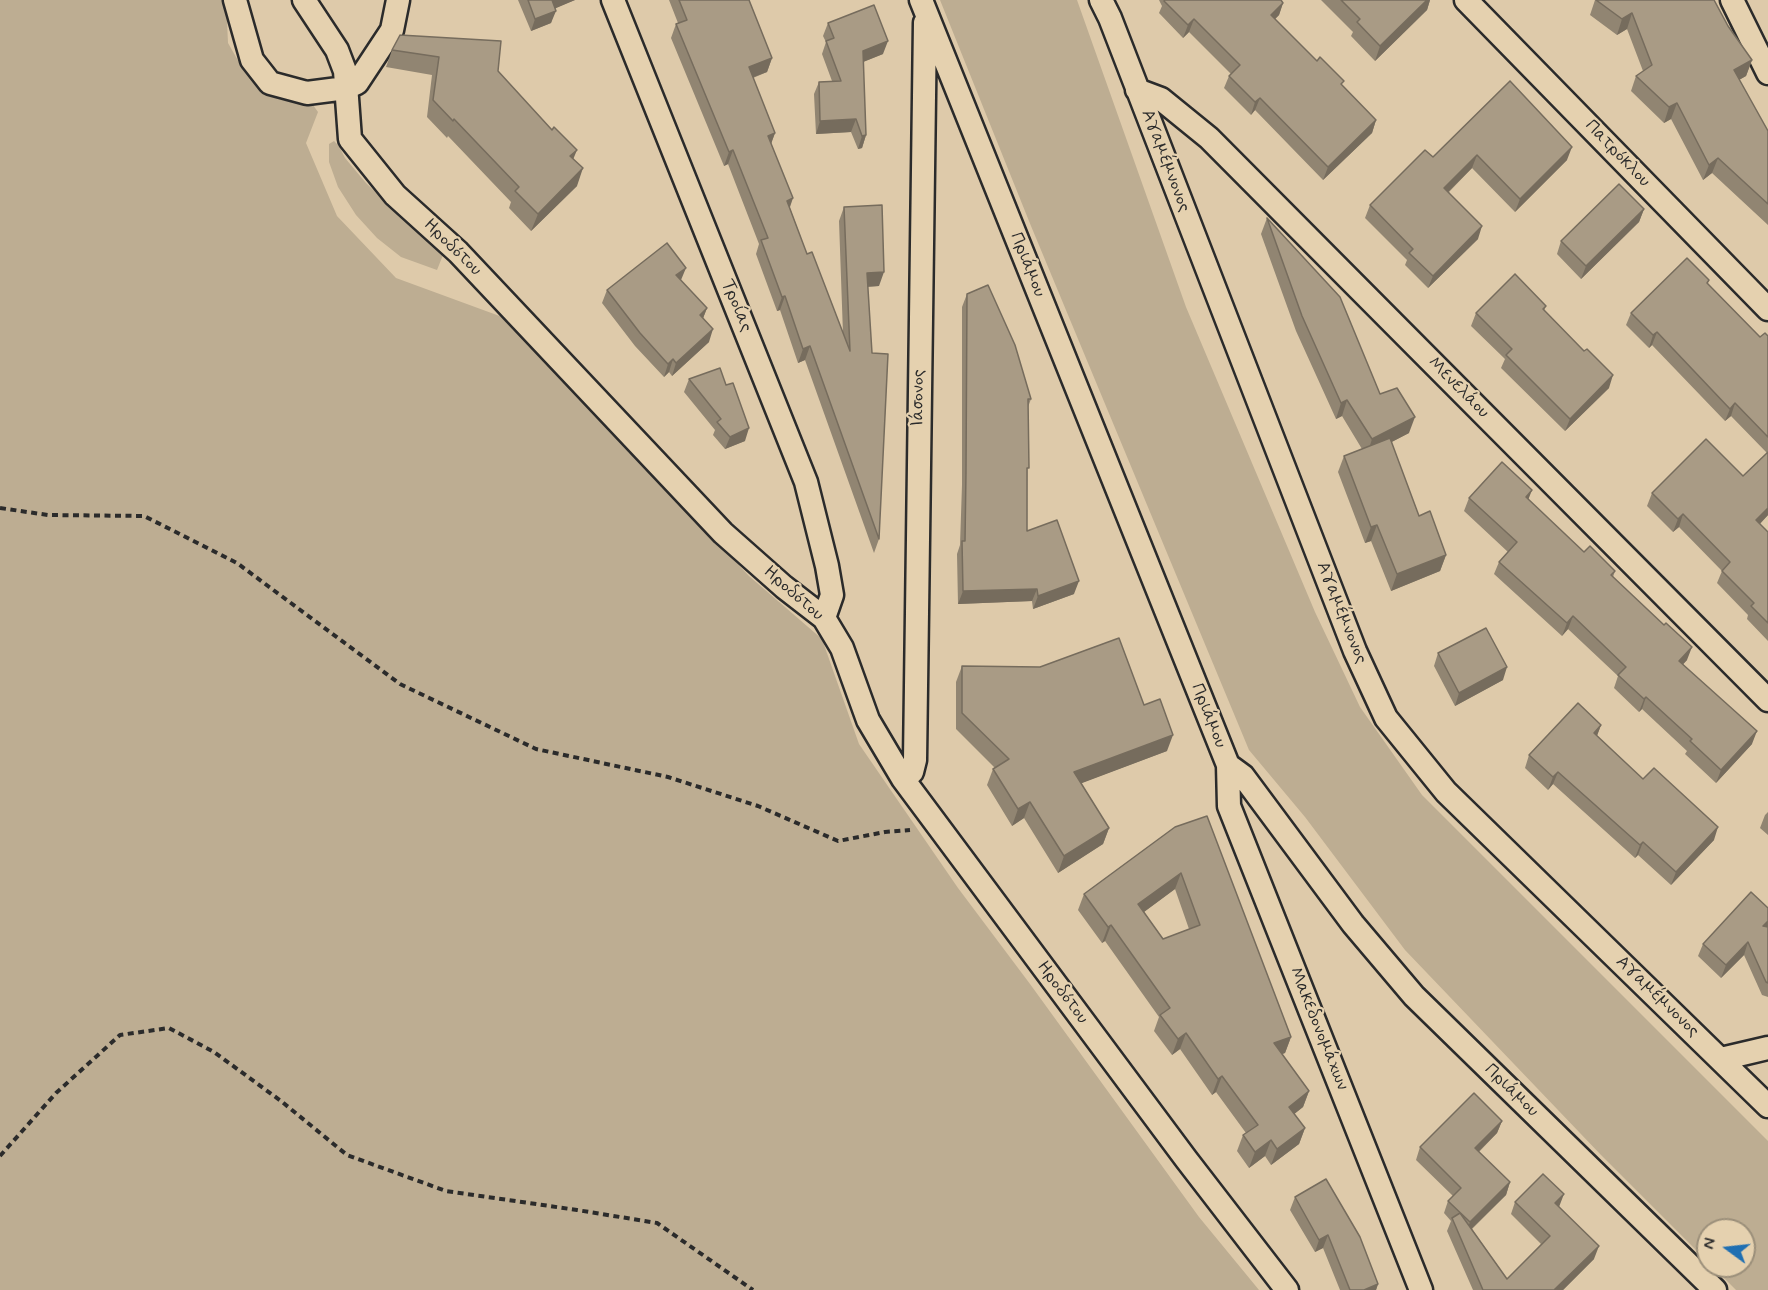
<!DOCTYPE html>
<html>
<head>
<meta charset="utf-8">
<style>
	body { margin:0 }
	#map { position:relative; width:1768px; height:1290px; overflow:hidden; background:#decaaa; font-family:Mynerve,sans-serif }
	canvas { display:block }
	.north { position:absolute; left:1696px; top:1218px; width:60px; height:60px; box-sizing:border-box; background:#e5d1af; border:2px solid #9b8f7a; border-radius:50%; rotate:285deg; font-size:16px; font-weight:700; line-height:24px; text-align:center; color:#2b2b2b }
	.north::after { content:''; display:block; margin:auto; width:21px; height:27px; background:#1f6fb2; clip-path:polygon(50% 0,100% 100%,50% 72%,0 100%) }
</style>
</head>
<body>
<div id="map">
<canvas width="1768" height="1290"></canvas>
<div class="north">N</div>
</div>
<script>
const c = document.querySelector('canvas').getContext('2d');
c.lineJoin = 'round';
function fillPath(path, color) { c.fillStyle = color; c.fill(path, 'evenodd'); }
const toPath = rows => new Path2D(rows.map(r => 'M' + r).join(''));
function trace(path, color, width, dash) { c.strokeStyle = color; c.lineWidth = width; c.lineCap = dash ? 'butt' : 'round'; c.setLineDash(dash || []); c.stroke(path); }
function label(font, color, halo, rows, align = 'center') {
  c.font = font + ' Mynerve,sans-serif'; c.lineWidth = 4.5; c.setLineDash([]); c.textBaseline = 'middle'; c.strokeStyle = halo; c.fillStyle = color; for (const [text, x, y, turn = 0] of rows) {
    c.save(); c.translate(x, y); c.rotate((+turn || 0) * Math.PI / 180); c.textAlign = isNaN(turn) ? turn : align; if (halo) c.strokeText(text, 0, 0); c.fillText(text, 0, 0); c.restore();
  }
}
fillPath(toPath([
	[0,0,226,0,228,43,244,71,268,92,313,105,318,112,306,143,337,216,396,278,505,318,749,576,822,639,859,744,958,888,1030,984,1199,1217,1259,1290,0,1290],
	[940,0,1077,0,1186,307,1315,612,1360,707,1422,795,1768,1141,1768,1290,1736,1290,1712,1266,1744,1266,1744,1230,1708,1230,1708,1262,1601,1155,1405,950,1305,817,1249,750,1031,226],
	[334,141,339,146,345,158,366,183,416,231,445,250,437,270,401,257,377,238,356,215,338,187,329,162,329,144]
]), '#bdad92');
const minor = toPath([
	[235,0,252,60,270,83,307,93,346,88,357,83,392,30,398,0],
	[304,0,337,50,345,71,350,139,395,195,458,252,723,533,784,587,824,618,842,648,868,720,903,779,1186,1159,1287,1290],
	[613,0,806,482,827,566,832,595,824,618],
	[921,0,1228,765,1243,776,1353,924,1414,996,1715,1290],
	[1101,0,1110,18,1355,651,1386,718,1446,792,1768,1106],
	[1466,0,1768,309],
	[1732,0,1768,73],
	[1137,90,1161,99,1209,138,1768,700],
	[1228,765,1229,806,1421,1290],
	[903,779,912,772,915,760,925,23],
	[1721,1059,1768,1048]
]);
trace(minor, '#2b2b2b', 27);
trace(toPath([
	[0,508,48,515,144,516,237,563,400,684,536,749,668,777,758,806,838,841,885,832,910,830],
	[0,1156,56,1093,120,1035,169,1028,214,1052,281,1101,347,1155,446,1191,577,1210,657,1223,753,1290]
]), '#2b2b2b', 4, [6, 4.5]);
trace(minor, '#e5d1af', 22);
fillPath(toPath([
	[518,0,575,0,555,8,551,23,531,31],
	[669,0,749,0,772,58,767,72,753,78,775,133,771,143,790,208,807,254,843,334,839,221,844,207,879,286,867,287,879,539,874,553,805,360,798,363,780,310,777,311,756,254,759,244,728,164,724,166,671,38,676,24,678,23],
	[1159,0,1281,0,1283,3,1279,15,1275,19,1376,120,1372,133,1323,180,1255,110,1251,115,1224,88,1229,76,1231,74,1189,32,1183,38,1159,13,1162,6],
	[1321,0,1430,0,1427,10,1375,61,1351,36,1353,32],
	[1595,0,1714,0,1728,26,1752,60,1746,76,1739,80,1768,131,1768,225,1712,173,1703,180,1671,119,1664,123,1631,91,1636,76,1643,71,1627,29,1617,35,1590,15],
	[828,23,883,54,863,62,866,135,862,148,858,149,851,132,816,134,814,94,819,82,832,81,822,54,826,42,823,36],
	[400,35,498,71,573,159,577,186,531,231,509,208,511,202,448,136,447,138,427,117,432,75,386,67,392,50],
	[1510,81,1567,160,1515,212,1472,168,1449,192,1478,239,1428,288,1405,265,1407,260,1365,218,1370,205,1433,157],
	[1644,209,1639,222,1581,279,1557,254,1561,241],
	[1267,218,1380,394,1409,433,1391,442,1419,516,1446,555,1440,571,1391,591,1371,541,1365,543,1338,472,1344,456,1362,449,1342,416,1336,419,1296,331,1261,234],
	[681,281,707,308,703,318,709,342,672,376,669,372,664,377,635,346,602,303,607,290],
	[1708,284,1760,337,1768,336,1768,515,1760,524,1768,532,1768,641,1747,619,1748,615,1717,583,1722,571,1679,527,1673,532,1647,506,1652,493,1743,476,1767,453,1731,416,1725,421,1652,345,1649,348,1626,325,1631,313],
	[967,294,1031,399,1028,407,1027,531,1074,594,1033,609,1032,601,958,604,957,554,960,545,962,485,962,307],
	[1546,306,1544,311,1609,388,1565,431,1501,368,1505,359,1471,326,1476,313],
	[689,379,745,441,725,449,713,435,715,430,684,392],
	[1469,498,1528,500,1584,552,1615,571,1613,577,1687,660,1683,664,1752,744,1716,783,1685,754,1687,751,1642,709,1639,712,1614,688,1618,676,1568,629,1562,636,1494,574,1499,562,1508,552,1464,511],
	[1438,653,1503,680,1455,706,1434,666],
	[962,666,1144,705,1167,751,1081,783,1109,828,1103,844,1058,873,1024,818,1012,826,987,785,993,769,995,768,956,729,956,682],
	[1601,725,1597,736,1643,779,1714,840,1671,885,1638,855,1635,858,1553,784,1548,790,1525,768,1529,755],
	[1768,812,1768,835,1760,828,1765,815],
	[1175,827,1291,1037,1285,1053,1282,1054,1309,1091,1303,1107,1294,1114,1305,1128,1299,1144,1271,1165,1265,1156,1249,1168,1237,1151,1243,1135,1246,1133,1216,1092,1212,1095,1180,1049,1172,1055,1154,1031,1159,1017,1105,941,1102,943,1078,910,1084,894],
	[1175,889,1189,929,1163,939,1144,912],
	[1768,908,1768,997,1762,995,1744,955,1721,978,1698,956,1703,944],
	[1502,1121,1497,1133,1479,1152,1510,1182,1506,1195,1472,1229,1507,1279,1541,1244,1511,1214,1515,1202,1559,1207,1594,1259,1563,1290,1473,1290,1447,1231,1451,1221,1444,1213,1448,1201,1453,1196,1416,1160,1420,1147],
	[1295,1197,1378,1284,1376,1290,1340,1290,1323,1248,1315,1252,1290,1210]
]), '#918572');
fillPath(toPath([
	[551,0,575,0,547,12],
	[1427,0,1430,0,1427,10,1375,61,1380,46],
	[1283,3,1279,15,1267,27,1271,15],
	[556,11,551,23,531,31,535,19],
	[1632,13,1627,29,1617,35,1622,19],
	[1194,19,1189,32,1183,38,1188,25],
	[888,41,883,54,858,64,863,51],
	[772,58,767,72,743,81,749,67],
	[1752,60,1746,76,1728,86,1734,70],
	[1260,98,1255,110,1251,115,1255,102],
	[1677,103,1671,119,1664,123,1669,107],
	[856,119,851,132,816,134,820,121],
	[1376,120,1372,133,1323,180,1328,167],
	[775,133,770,147,768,136],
	[866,135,862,148,858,149,862,136],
	[1572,147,1567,160,1515,212,1520,199],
	[577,150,570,167,570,156],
	[733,150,728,164,724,166,729,152],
	[1477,155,1472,168,1440,200,1444,188],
	[1718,158,1712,173,1703,180,1709,165],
	[583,168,577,186,531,231,538,214],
	[793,198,788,213,787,201],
	[1644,209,1639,222,1581,279,1586,266],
	[1482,226,1478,239,1428,288,1433,276],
	[686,268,681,280,676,275],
	[884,272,879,286,861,287,867,273],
	[785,296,780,310,777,311,782,297],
	[707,308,702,321,700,315],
	[713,329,709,342,672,376,676,363],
	[1657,332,1652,345,1649,348,1653,335],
	[810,346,805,360,798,363,803,349],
	[673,359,669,372,664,377,668,364],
	[1613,375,1609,388,1565,431,1570,419],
	[1347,400,1342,416,1336,419,1341,403],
	[1735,403,1731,416,1725,421,1730,409],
	[1415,417,1409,433,1367,455,1372,439],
	[749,428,745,441,725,449,730,437],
	[1532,490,1527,503,1526,497],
	[1768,508,1768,515,1751,533,1756,520],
	[1683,514,1679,527,1673,532,1678,519],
	[1377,525,1371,541,1365,543,1371,527],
	[1446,555,1440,571,1391,591,1397,574],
	[1079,581,1074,594,1033,609,1038,596],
	[1037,589,1032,601,958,604,963,591],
	[1573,616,1568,629,1562,636,1567,623],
	[1692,647,1687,660,1675,673,1679,661],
	[1507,667,1503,680,1455,706,1459,693],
	[1646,697,1642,709,1639,712,1644,699],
	[1601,725,1596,738,1594,733],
	[1757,731,1752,744,1716,783,1721,770],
	[1173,735,1167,751,1069,788,1074,772],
	[1558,772,1553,784,1548,790,1553,777],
	[1030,802,1024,818,1012,826,1018,809],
	[1718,827,1714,840,1671,885,1676,872],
	[1109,828,1103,844,1058,873,1064,856],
	[1643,842,1638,855,1635,858,1640,845],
	[1181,873,1175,889,1133,920,1138,904],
	[1768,921,1768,928,1763,926],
	[1111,925,1105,941,1102,943,1108,927],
	[1748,942,1744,955,1721,978,1726,965],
	[1186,1033,1180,1049,1172,1055,1178,1039],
	[1291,1037,1285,1053,1268,1059,1274,1043],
	[1222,1076,1216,1092,1212,1095,1218,1079],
	[1309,1091,1303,1107,1283,1123,1289,1107],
	[1502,1121,1497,1133,1470,1160,1475,1148],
	[1305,1128,1299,1144,1271,1165,1277,1149],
	[1271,1140,1265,1156,1249,1168,1255,1152],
	[1510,1182,1506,1195,1465,1235,1470,1222],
	[1564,1194,1559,1207,1555,1203],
	[1328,1235,1323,1248,1315,1252,1319,1240],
	[1599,1246,1594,1259,1563,1290,1554,1290],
	[1378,1284,1376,1290,1364,1290]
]), '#766c5d');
const building = toPath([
	[528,0,552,0,556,11,535,19,528,0],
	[679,0,749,0,772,58,749,67,775,133,768,136,793,198,787,201,807,254,812,252,850,351,844,207,882,205,884,272,867,273,872,353,888,354,879,539,810,346,803,349,785,296,782,297,761,240,768,238,733,150,729,152,676,24,687,20,679,0],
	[1165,0,1281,0,1283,3,1271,15,1317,61,1320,57,1344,81,1341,84,1376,120,1328,167,1260,98,1255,102,1229,76,1240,65,1194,19,1188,25,1164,1,1165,0],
	[1341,0,1427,0,1380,46,1357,22,1360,19,1341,0],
	[1596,0,1714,0,1728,26,1752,60,1734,70,1768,131,1768,204,1718,158,1709,165,1677,103,1669,107,1636,76,1652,65,1632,13,1622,19,1596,0],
	[874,5,888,41,863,51,866,135,862,136,856,119,820,121,819,82,841,81,826,41,834,38,828,23,874,5],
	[400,35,501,41,498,71,552,130,554,127,577,150,570,156,583,168,538,214,515,191,519,187,454,119,453,121,433,100,439,57,392,50,400,35],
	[1510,81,1572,147,1520,199,1477,155,1444,188,1482,226,1433,276,1409,253,1413,249,1370,205,1425,150,1433,157,1510,81],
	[1619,184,1644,209,1586,266,1561,241,1619,184],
	[1267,218,1340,297,1380,394,1397,388,1415,417,1372,439,1347,400,1341,403,1302,316,1267,218],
	[667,243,686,268,676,275,707,308,700,315,713,329,676,363,673,359,668,364,640,333,607,290,667,243],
	[1687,258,1709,280,1707,283,1760,337,1765,333,1768,336,1768,437,1735,403,1730,409,1657,332,1653,335,1631,313,1687,258],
	[1515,274,1546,306,1543,309,1584,351,1587,349,1613,375,1570,419,1506,355,1512,349,1476,313,1515,274],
	[988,285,1015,345,1031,399,1028,399,1029,468,1027,468,1027,531,1057,520,1079,581,1038,596,1037,589,963,591,962,541,965,541,966,472,967,294,988,285],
	[720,368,726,385,733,383,749,428,730,437,717,422,721,419,689,379,720,368],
	[1390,438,1419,516,1430,511,1446,555,1397,574,1377,525,1371,527,1344,456,1390,438],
	[1706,439,1743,476,1768,452,1768,508,1756,520,1768,532,1768,623,1751,606,1754,603,1722,571,1730,562,1683,514,1678,519,1652,493,1706,439],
	[1502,462,1532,490,1526,497,1584,552,1590,546,1615,571,1611,575,1664,625,1666,623,1692,647,1679,661,1757,731,1721,770,1690,741,1692,739,1646,697,1644,699,1618,675,1626,667,1573,616,1567,623,1499,562,1517,542,1469,498,1502,462],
	[1486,628,1507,667,1459,693,1438,653,1486,628],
	[1119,638,1144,705,1160,699,1173,735,1074,772,1109,828,1064,856,1030,802,1018,809,993,769,1009,759,962,713,962,666,1040,667,1119,638],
	[1578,703,1601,725,1594,733,1643,779,1654,768,1718,827,1676,872,1643,842,1640,845,1558,772,1553,777,1529,755,1578,703],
	[1207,816,1291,1037,1274,1043,1309,1091,1289,1107,1305,1128,1277,1149,1271,1140,1255,1152,1243,1135,1258,1125,1222,1076,1218,1079,1186,1033,1178,1039,1160,1015,1170,1008,1111,925,1108,927,1084,894,1175,827,1207,816],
	[1181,873,1200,925,1163,939,1138,904,1181,873],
	[1751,892,1768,908,1768,921,1763,926,1768,927,1768,983,1766,982,1748,942,1726,965,1703,944,1751,892],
	[1474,1093,1502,1121,1475,1148,1510,1182,1470,1222,1448,1201,1461,1188,1420,1147,1474,1093],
	[1543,1174,1564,1194,1555,1203,1599,1246,1554,1290,1483,1290,1452,1218,1460,1213,1507,1279,1550,1236,1515,1202,1543,1174],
	[1326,1179,1360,1237,1378,1284,1364,1290,1350,1290,1328,1235,1319,1240,1295,1197,1326,1179]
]);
fillPath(building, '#a99b85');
trace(building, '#766c5d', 1.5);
label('18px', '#2b2b2b', '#e5d1af', [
	["Πατρόκλου",1617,154,46],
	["Αγαμέμνονος",1165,161,69],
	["Ηροδότου",452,248,44],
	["Πριάμου",1027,265,68],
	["Τροίας",736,306,68],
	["Μενελάου",1458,388,45],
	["Ιάσονος",919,398,-89],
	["Ηροδότου",793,594,41],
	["Αγαμέμνονος",1341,613,68],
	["Πριάμου",1208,716,68],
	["Ηροδότου",1062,993,53],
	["Αγαμέμνονος",1657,997,44],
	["Μακεδονομάχων",1318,1029,68],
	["Πριάμου",1511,1091,44]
]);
</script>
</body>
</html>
